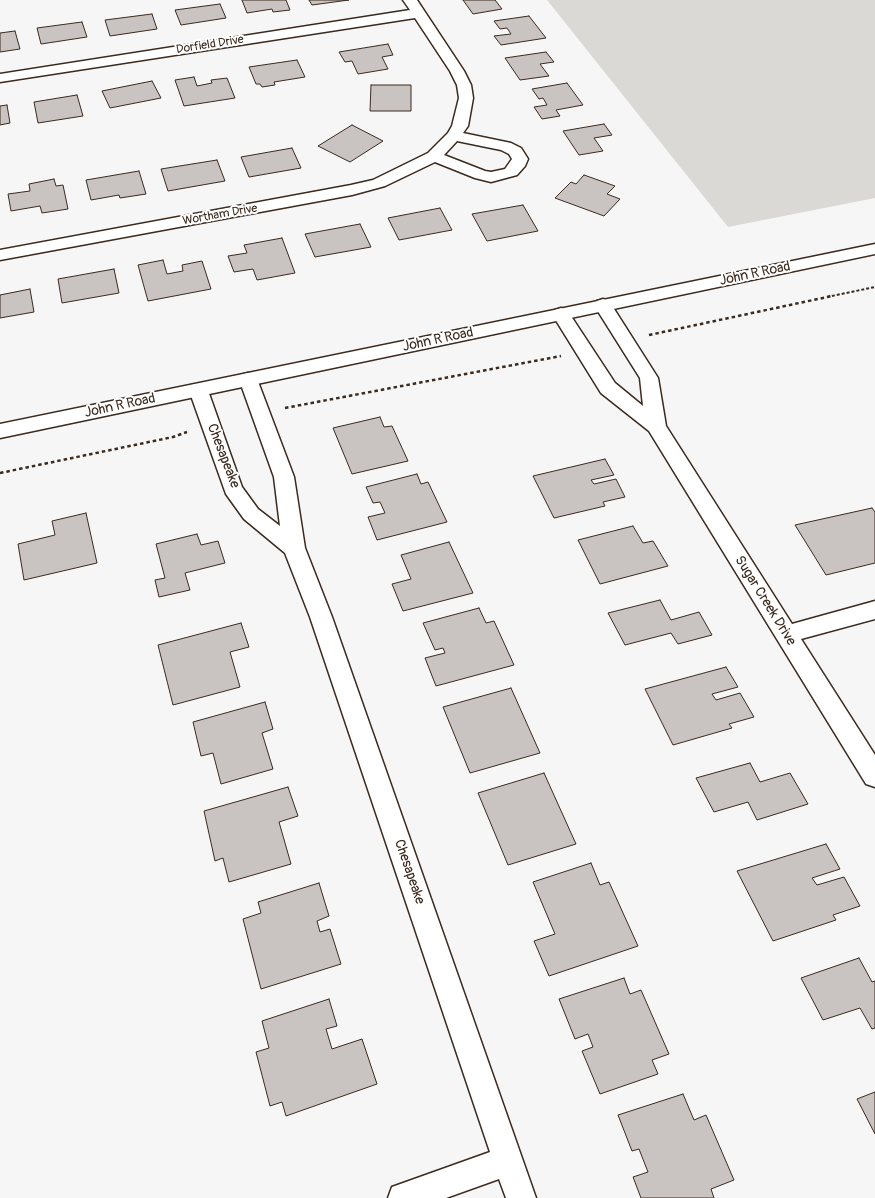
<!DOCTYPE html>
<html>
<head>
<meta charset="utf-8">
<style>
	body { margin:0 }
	canvas { display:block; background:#f7f6f6 }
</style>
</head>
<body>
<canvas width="875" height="1198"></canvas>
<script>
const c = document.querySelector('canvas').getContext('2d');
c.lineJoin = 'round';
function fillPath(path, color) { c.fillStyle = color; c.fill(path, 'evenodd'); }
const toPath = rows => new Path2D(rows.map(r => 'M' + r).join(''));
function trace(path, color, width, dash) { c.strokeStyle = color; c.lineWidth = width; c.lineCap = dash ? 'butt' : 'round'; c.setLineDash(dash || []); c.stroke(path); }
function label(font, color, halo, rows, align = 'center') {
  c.font = font + ' Pangolin,sans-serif'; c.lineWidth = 4; c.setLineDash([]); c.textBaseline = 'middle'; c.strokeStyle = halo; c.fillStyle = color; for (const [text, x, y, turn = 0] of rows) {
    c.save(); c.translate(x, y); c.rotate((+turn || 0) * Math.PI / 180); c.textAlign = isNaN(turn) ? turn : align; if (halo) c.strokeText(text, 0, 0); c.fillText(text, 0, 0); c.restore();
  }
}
fillPath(toPath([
	[547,0,875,0,875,198,728,227]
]), '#dbd9d6');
const building = toPath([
	[242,0,286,0,290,10,273,12,272,9,247,13,242,0],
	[309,0,349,0,312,5,309,0],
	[463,0,495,0,502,9,473,14,463,0],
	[220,4,226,18,181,25,175,10,220,4],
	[152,14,157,29,110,36,105,20,152,14],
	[529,16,546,38,501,45,494,36,511,34,507,28,500,29,494,21,529,16],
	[82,22,87,37,41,44,37,28,82,22],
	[15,31,20,49,0,52,0,33,15,31],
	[388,44,393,55,382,57,388,69,358,74,352,61,345,62,339,52,388,44],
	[546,52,554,62,540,64,549,76,520,80,505,58,546,52],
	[297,60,305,77,274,82,275,85,262,87,260,84,256,84,249,67,297,60],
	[194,77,197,86,212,83,211,80,227,78,235,98,184,106,175,80,194,77],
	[152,81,161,98,110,108,102,91,152,81],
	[567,83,583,105,556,110,560,116,542,119,534,107,547,105,543,98,539,99,532,89,567,83],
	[371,85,411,85,411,111,370,111,371,85],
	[77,95,83,116,38,123,34,102,77,95],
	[7,105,10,123,0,125,0,106,7,105],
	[604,124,612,135,594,138,603,151,579,155,563,131,604,124],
	[352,125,383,141,350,162,318,146,352,125],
	[292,148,301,168,249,177,241,157,292,148],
	[217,160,225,181,168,191,161,169,217,160],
	[139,171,146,194,120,198,119,195,91,200,86,180,139,171],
	[584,175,615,186,607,194,620,199,604,216,555,198,571,182,576,184,584,175],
	[54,179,56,186,63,185,68,209,42,213,40,206,11,211,8,194,30,191,29,184,54,179],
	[523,205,538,231,487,241,472,214,523,205],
	[440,208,452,230,399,240,388,218,440,208],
	[360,224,371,247,315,257,305,234,360,224],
	[282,238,295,273,257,280,253,269,234,272,228,256,247,253,244,245,282,238],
	[163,260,167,274,183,271,182,265,202,261,211,289,148,301,138,265,163,260],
	[114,269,119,293,62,303,58,279,114,269],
	[30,289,34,312,0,318,0,295,30,289],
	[380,417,384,427,392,426,408,461,352,474,333,428,380,417],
	[605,459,614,475,591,480,594,484,616,479,625,497,603,502,605,506,554,518,533,476,605,459],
	[417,474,421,484,428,482,447,522,377,540,368,517,385,513,380,502,373,503,366,487,417,474],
	[872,508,875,512,875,563,826,575,795,525,872,508],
	[86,513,97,563,24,580,18,544,55,535,52,521,86,513],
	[633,526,643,543,653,541,668,566,600,584,578,540,633,526],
	[197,534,201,545,218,541,225,563,185,573,190,590,159,597,155,580,165,578,156,544,197,534],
	[449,542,473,593,403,611,392,584,411,579,401,555,449,542],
	[660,600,671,620,699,612,712,635,678,644,671,633,625,645,608,613,660,600],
	[479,608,486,623,494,621,514,665,436,686,425,658,445,653,443,648,435,650,423,623,479,608],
	[241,623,249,647,230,652,240,687,173,705,158,645,241,623],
	[726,667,738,687,712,694,716,700,740,693,754,717,729,724,732,728,673,745,645,689,726,667],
	[511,688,540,753,470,773,443,707,511,688],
	[265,702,273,729,262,733,273,769,221,784,213,753,201,756,193,722,265,702],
	[750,763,760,782,790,773,808,804,757,820,748,802,714,812,696,778,750,763],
	[544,773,576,844,508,865,478,793,544,773],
	[288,787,298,816,279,822,291,864,229,882,223,858,215,861,204,811,288,787],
	[826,844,840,869,812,878,817,885,844,877,860,906,833,915,836,920,773,941,737,871,826,844],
	[591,863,600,885,609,882,638,946,549,976,534,941,555,934,533,882,591,863],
	[319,883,329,916,317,921,320,932,330,929,341,964,261,989,243,919,261,913,258,902,319,883],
	[859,958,872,982,875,981,875,1028,872,1029,860,1008,823,1020,801,978,859,958],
	[624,978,630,994,641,990,669,1054,652,1060,658,1074,600,1094,582,1051,593,1047,588,1034,575,1039,559,999,624,978],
	[329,999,337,1026,326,1029,332,1049,362,1039,377,1084,286,1116,282,1102,270,1106,256,1052,269,1048,262,1021,329,999],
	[875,1092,875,1134,857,1099,875,1092],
	[683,1094,694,1120,706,1115,734,1180,711,1189,714,1198,641,1198,633,1177,648,1172,639,1149,632,1151,618,1115,683,1094]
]);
fillPath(building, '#c9c3c1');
trace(building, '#3b2a1e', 1);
const minor = toPath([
	[403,0,417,0,464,71,471,85,473,98,468,126,463,133,511,143,521,148,528,159,525,166,517,175,491,182,475,178,435,162,385,186,352,195,0,260,0,250,351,185,373,180,428,153,448,133,452,126,459,98,457,85,450,71,415,18,0,82,0,74,410,10,403,0],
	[457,141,501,150,509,154,512,159,505,169,491,172,485,171,444,155,457,141],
	[603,299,609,301,658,378,666,426,792,624,875,601,875,619,801,639,875,755,875,787,866,784,649,431,601,393,552,314,555,310,561,308,567,310,615,383,643,406,640,378,594,305,597,301,603,299],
	[248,373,255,375,257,379,294,477,305,548,332,617,536,1198,506,1198,499,1179,446,1198,388,1198,392,1187,490,1152,310,617,285,553,244,519,226,494,189,390,192,385,199,384,206,385,242,487,258,509,280,526,274,477,239,379,241,375,248,373]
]);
const secondary = toPath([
	[875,244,875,254,0,438,0,424,875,244]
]);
trace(minor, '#3b2a1e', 3);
trace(secondary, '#3b2a1e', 3);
trace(toPath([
	[827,297,875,287]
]), '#3b2a1e', 2, [3, 2]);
trace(toPath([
	[649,335,832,296],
	[285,408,561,356],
	[0,473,173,437,187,432]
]), '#3b2a1e', 2.5, [3.5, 3]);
fillPath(minor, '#fff');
fillPath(secondary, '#fff');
label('12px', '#3b2a1e', '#fff', [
	["Dorfield Drive",210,45,-9],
	["Wortham Drive",220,215,-10]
]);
label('14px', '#3b2a1e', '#fff', [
	["John R Road",755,274,-12],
	["John R Road",438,340,-12],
	["John R Road",120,406,-12],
	["Chesapeake",223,456,69],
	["Sugar Creek Drive",765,601,58],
	["Chesapeake",409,872,71]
]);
</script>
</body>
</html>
